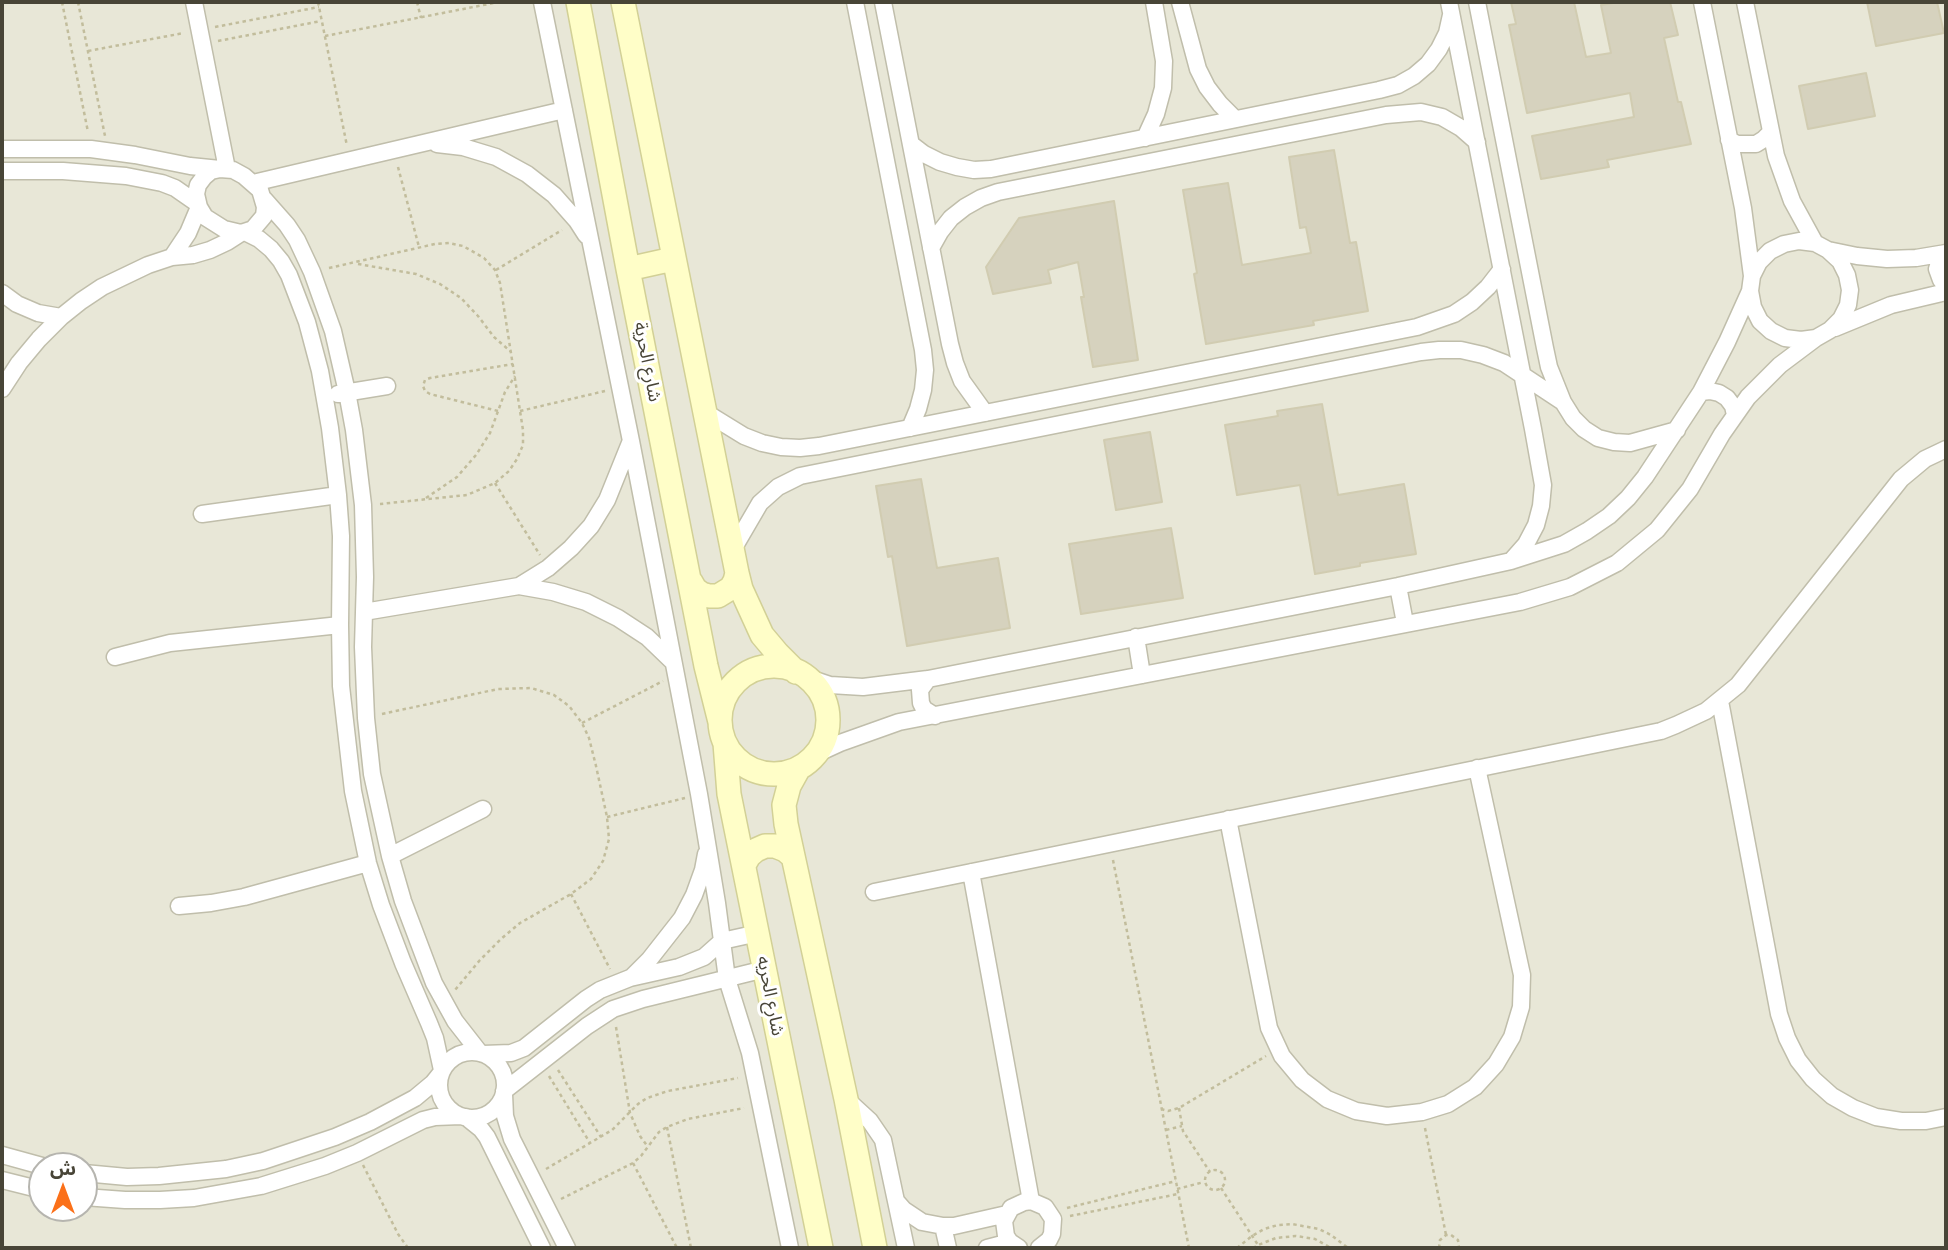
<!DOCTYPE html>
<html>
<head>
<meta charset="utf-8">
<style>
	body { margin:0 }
	#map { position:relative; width:1948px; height:1250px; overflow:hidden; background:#f4f4e9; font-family:"Open Sans","Noto Sans Arabic",sans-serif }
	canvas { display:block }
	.frame { position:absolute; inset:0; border:4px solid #484537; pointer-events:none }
	.north { position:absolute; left:28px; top:1152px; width:70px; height:70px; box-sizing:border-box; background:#fff; border:2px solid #b6b5af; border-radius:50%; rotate:0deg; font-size:19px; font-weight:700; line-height:28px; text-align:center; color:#484537 }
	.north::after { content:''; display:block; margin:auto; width:24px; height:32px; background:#fb7019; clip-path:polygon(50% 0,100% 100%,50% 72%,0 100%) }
</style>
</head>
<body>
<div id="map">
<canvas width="1948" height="1250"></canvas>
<div class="frame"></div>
<div class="north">ش</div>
</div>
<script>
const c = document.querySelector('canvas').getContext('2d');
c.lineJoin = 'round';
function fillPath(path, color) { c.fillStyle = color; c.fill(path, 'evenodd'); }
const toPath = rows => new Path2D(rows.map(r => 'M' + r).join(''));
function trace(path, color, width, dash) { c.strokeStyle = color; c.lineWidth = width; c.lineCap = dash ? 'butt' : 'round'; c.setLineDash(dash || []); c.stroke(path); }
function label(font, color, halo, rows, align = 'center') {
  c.font = font + ' "Open Sans","Noto Sans Arabic",sans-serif'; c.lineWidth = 6; c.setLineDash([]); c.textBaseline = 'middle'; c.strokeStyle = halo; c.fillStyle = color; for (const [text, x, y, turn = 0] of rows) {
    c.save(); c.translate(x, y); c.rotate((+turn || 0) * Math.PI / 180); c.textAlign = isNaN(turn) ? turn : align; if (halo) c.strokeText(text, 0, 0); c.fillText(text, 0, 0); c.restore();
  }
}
fillPath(toPath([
	[2,2,1946,2,1946,1248,2,1248],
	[42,1166,84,1166,84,1208,42,1208]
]), '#e8e7d7');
const building = toPath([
	[1511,2,1574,2,1586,57,1611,53,1601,5,1619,2,1670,2,1678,35,1664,38,1678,102,1681,102,1691,144,1607,160,1609,167,1541,179,1532,136,1634,117,1630,93,1527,113,1509,25,1516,24,1511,2],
	[1867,2,1937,2,1944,33,1876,46,1867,2],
	[1866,73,1875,116,1808,129,1799,86,1866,73],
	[1334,150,1350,243,1356,242,1368,311,1313,321,1314,325,1206,344,1194,274,1197,273,1183,190,1228,183,1242,265,1311,253,1306,227,1300,228,1289,157,1334,150],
	[1114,201,1138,360,1093,367,1081,297,1084,297,1078,262,1048,270,1051,283,993,294,986,267,1019,218,1114,201],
	[1322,404,1338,495,1404,484,1416,554,1360,563,1360,566,1315,574,1300,485,1237,495,1225,425,1278,416,1277,411,1322,404],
	[1150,432,1162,502,1116,510,1104,440,1150,432],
	[921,479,937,568,998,558,1010,628,907,646,892,556,888,557,876,486,921,479],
	[1171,528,1183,598,1081,614,1069,544,1171,528]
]);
fillPath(building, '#d6d2be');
trace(building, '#d1ccb1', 2);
const street = toPath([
	[194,2,227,169],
	[542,2,631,441,699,794,717,903,727,979,750,1053,790,1248],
	[855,2,923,350,925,370,923,390,918,409,910,428],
	[883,2,950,344,955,363,962,381,985,413],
	[1180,2,1198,69,1207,87,1220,104,1235,119],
	[1449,2,1533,429,1543,485,1541,506,1536,525,1526,544,1511,561],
	[1477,2,1545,348,1549,367,1563,402,1573,418,1584,429,1598,438,1614,442,1630,443,1677,430],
	[1702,2,1743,208,1752,276,1750,291,1753,307,1760,321,1771,331,1785,338,1801,340,1816,338,1830,330,1841,319,1848,305,1850,290,1847,275,1840,261,1828,250,1815,243,1799,241,1784,244,1770,251,1759,262,1752,276],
	[1745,2,1776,156,1792,201,1815,243],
	[1145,138,1156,114,1163,88,1164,61,1154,2],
	[1729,140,1737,144,1756,144,1764,139,1770,133],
	[437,144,463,147,496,157,527,174,554,195,577,221,586,235],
	[911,144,924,154,940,162,957,167,974,170,991,169,1379,90,1398,85,1414,76,1428,64,1439,49,1447,33,1451,15],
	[2,149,91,149,135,155,190,166,220,169],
	[220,169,233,170,244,176,260,190,265,207,264,216,253,229,241,233,224,229,205,217,199,207,196,194,198,185,204,177,211,171,220,169],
	[2,171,63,171,126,176,162,183,175,188,198,204],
	[253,183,564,110],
	[264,199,287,225,297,240,312,272,333,331,347,392,354,430,363,505,365,577,363,647,366,718,372,774,390,856,403,901,434,983,455,1021,480,1053],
	[245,232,259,239,271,249,281,261,289,275,307,322,320,371,330,428,338,495,341,536,340,625,341,686,353,791,368,863,381,905,403,963,429,1023,435,1038,442,1070],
	[931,248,940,232,951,218,965,207,981,198,998,192,1386,115,1421,112,1442,117,1461,128,1477,142],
	[1828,250,1857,256,1887,259,1916,258,1946,253],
	[1945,253,1941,257,1937,269,1941,280,1946,285],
	[172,257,188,233,199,207],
	[2,293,17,304,38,313,61,317],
	[1835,328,1891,305,1946,292],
	[2,389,19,363,39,339,61,317,81,301,102,287,148,265,172,257,193,255,210,250,227,242,241,233],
	[1701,392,1710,391,1719,393,1727,398,1733,406,1735,415],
	[338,394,387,386],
	[705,412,744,436,762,443,781,447,800,448,819,446,1417,327,1454,314,1472,302,1488,287,1502,269],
	[202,514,338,495],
	[732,551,760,503,778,487,800,476,1421,352,1439,350,1461,350,1483,355,1504,363,1563,402],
	[519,586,548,568,571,548,591,526,607,500,630,443],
	[1398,586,1405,623],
	[364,612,519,586,553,592,586,602,618,618,647,637,672,661],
	[1136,637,1142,675],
	[115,657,170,643,340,625],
	[806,677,830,685,863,687,928,679,1398,586,1511,561,1564,544,1587,531,1609,516,1628,498,1645,477,1701,392,1727,342,1750,291],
	[928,679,920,690,921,703,924,709,935,716],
	[1720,701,1779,1014,1787,1038,1798,1060,1813,1079,1832,1096,1853,1108,1876,1117,1901,1121,1926,1121,1946,1117],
	[816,754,840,743,899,722,1520,602,1570,587,1617,563,1657,530,1690,489,1722,434,1748,397,1780,365,1816,338],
	[1228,819,1269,1028,1282,1056,1302,1080,1327,1099,1356,1111,1387,1116,1422,1112,1448,1104,1475,1087,1496,1064,1512,1037,1521,1007,1522,975,1477,768],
	[390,856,483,809],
	[971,872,1031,1201],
	[874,892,1661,731,1676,725,1706,711,1738,685,1901,479,1925,459,1946,449],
	[179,906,211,903,244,897,368,863],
	[632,977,649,960,682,918,694,895,703,870,706,854],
	'439 1085a33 33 0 1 1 66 0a33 33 0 1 1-66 0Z',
	[483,1054,511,1053,524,1048,586,999,600,990,630,978,679,967,704,957,722,941,758,933],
	[504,1091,587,1026,613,1009,643,999,765,969],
	[504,1094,505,1116,512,1139,567,1248],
	[846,1099,870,1121,883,1140,906,1248],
	[466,1117,481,1129,487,1137,542,1248],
	[2,1155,42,1166],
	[84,1173,127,1177,159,1176,226,1169,263,1161,335,1137,370,1122,415,1098,433,1083,441,1073],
	[2,1180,42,1190],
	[84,1197,125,1200,160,1200,194,1198,261,1186,325,1166,357,1153,423,1120,435,1117,461,1116],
	[897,1202,904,1210,922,1222,943,1226,954,1226,1007,1214],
	[943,1226,948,1248],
	[987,1248,1010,1242],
	[1019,1248,1010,1242,1006,1236,1004,1221,1011,1208,1024,1202,1031,1201,1045,1207,1053,1219,1052,1234,1049,1240,1039,1248]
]);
const secondary = toPath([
	[578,2,628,269,706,666,720,722],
	[623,2,737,573,741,589,762,635,778,654,796,672],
	[628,269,673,259],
	[691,582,695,589,702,594,709,596,718,596,731,588,735,581,737,573],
	'720 720a54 54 0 1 1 108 0a54 54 0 1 1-108 0Z',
	[725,743,729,794,821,1248],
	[799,768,789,786,784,805,786,824,846,1099,875,1248],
	[744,865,749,856,756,850,765,846,775,846,785,850,792,856]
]);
trace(street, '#c0beab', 19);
trace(secondary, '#d2d096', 26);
trace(toPath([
	[62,2,88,132],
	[78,2,105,136],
	[318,2,347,146],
	[417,2,421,18],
	[215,27,319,7],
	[325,36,499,2],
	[218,41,321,21],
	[88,51,184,33],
	[398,167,419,247],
	[358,264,416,274,440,284,461,298,478,316,494,337,510,351],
	[329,268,435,244,449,243,463,246,484,258,495,270,500,283,523,430,523,445,517,459,509,471,495,483,467,495,380,504],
	[496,270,562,230],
	[498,411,430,394,425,391,423,386,425,380,430,378,513,364],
	[520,411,605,391],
	[495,483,540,555],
	[426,498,457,477,476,455,490,433,505,392,515,376],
	[382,714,498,689,531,688,554,695,569,706,582,723,589,738,596,766,607,817,609,839,603,861,591,879,571,894,520,923,501,939,480,960,455,990],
	[582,723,663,681],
	[607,817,685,798],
	[1113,860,1189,1248],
	[571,894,610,969],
	[616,1027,630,1113,640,1136,648,1147],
	[558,1070,601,1137],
	[549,1076,590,1143],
	[1179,1108,1183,1131,1210,1172],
	[1161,1109,1168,1111,1179,1108,1266,1056],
	[667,1127,691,1248],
	[1425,1128,1446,1235],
	[1166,1130,1182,1126],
	[633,1163,677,1248],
	[363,1165,398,1234,408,1248],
	[546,1169,612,1130,638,1104,647,1098,668,1091,738,1078],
	'1205 1180a10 10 0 1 1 20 0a10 10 0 1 1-20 0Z',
	[1221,1188,1260,1248],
	[1177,1189,1204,1182],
	[561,1199,633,1163,641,1156,659,1132,667,1127,688,1119,744,1108],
	[1067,1208,1176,1181],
	[1070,1216,1178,1194],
	[1237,1248,1252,1236,1264,1229,1278,1225,1292,1224,1319,1229,1331,1235,1348,1248],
	[1253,1248,1258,1245,1276,1238,1296,1236,1315,1239,1331,1248],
	[1439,1248,1440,1240,1446,1235,1451,1235,1458,1240,1459,1248]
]), '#c2bd9c', 2.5, [3.5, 3.5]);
trace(street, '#fff', 16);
trace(secondary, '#fffec8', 23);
label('18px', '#484537', '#fff', [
	["شارع الحرية",647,362,79],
	["شارع الحريه",770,996,79]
]);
</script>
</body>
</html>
